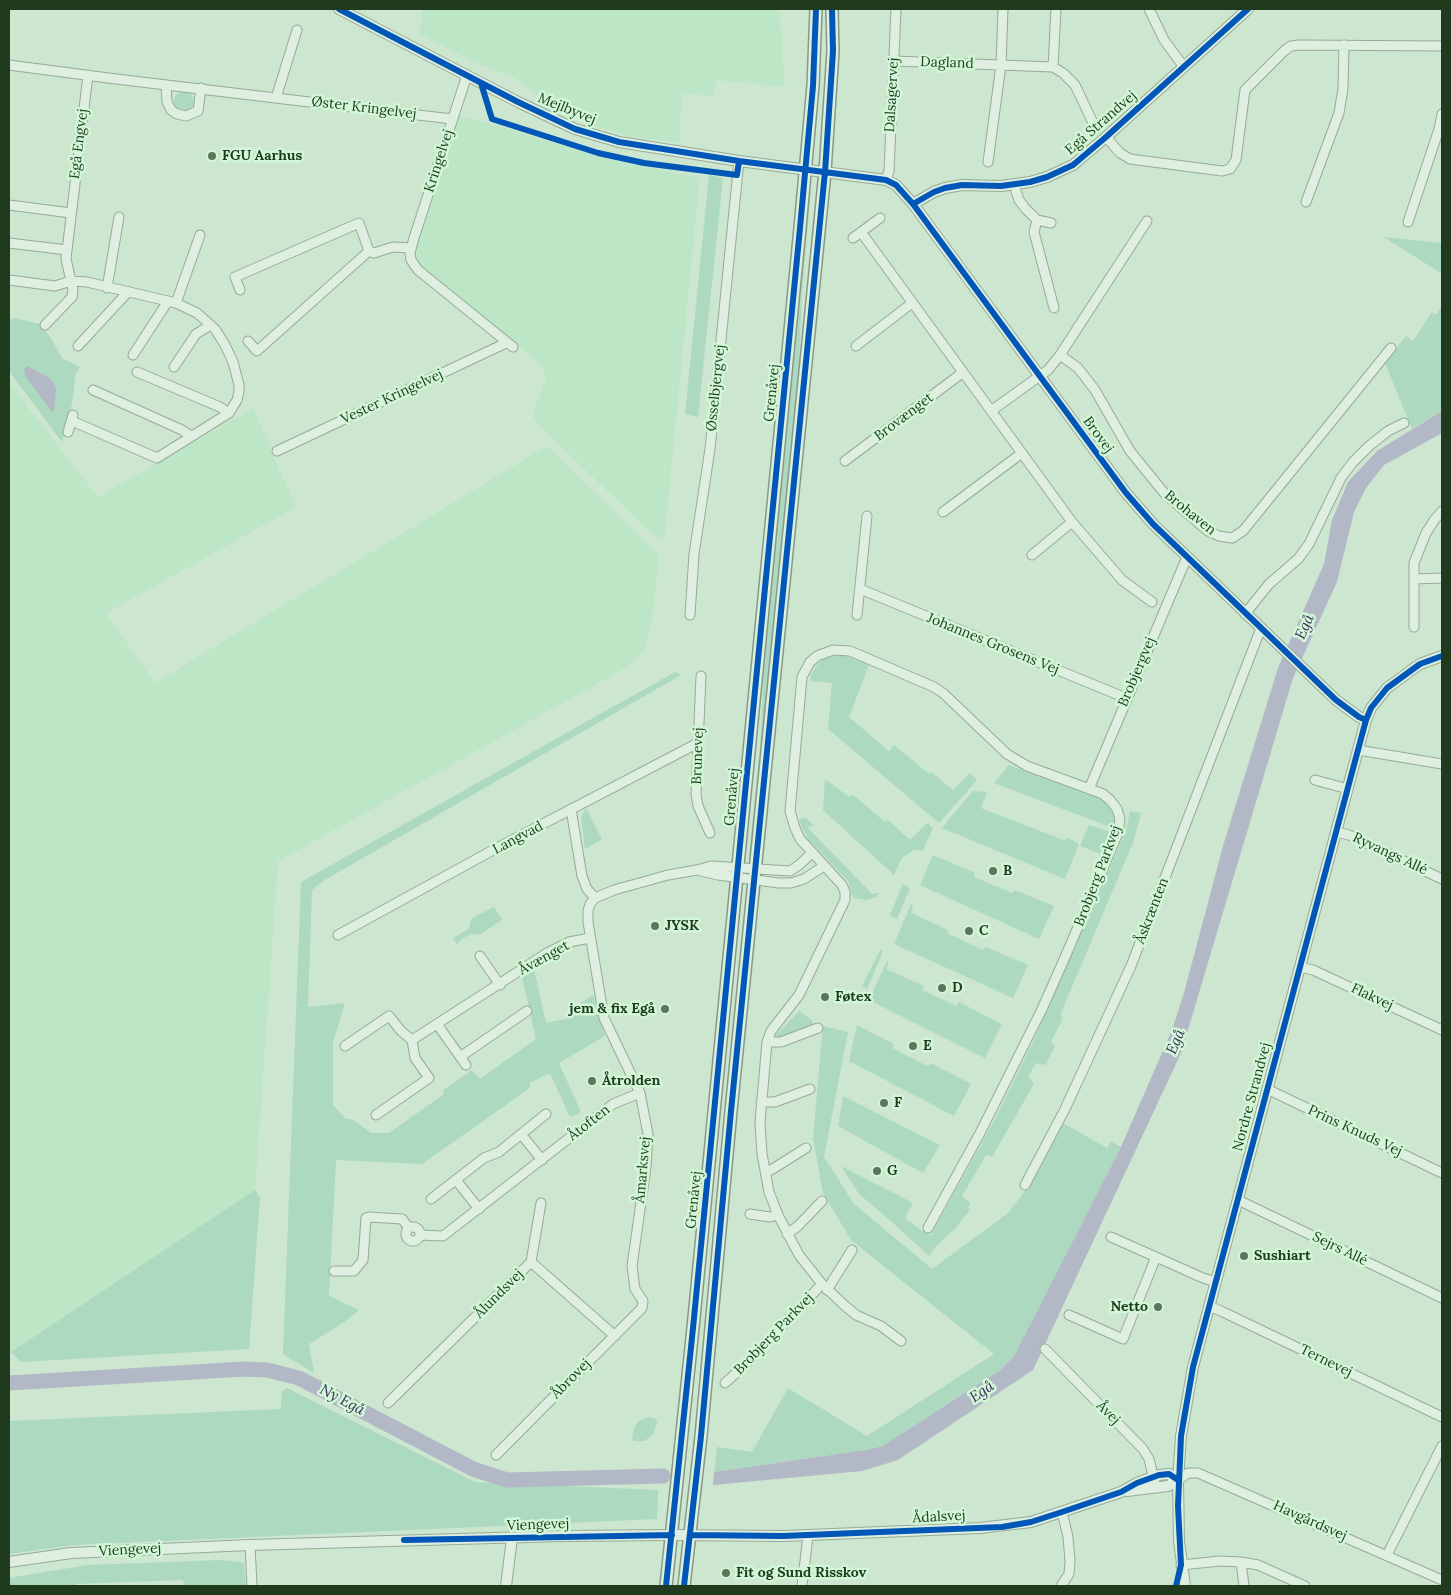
<!DOCTYPE html>
<html>
<head>
<meta charset="utf-8">
<style>
	body { margin:0 }
	#map { position:relative; width:1451px; height:1595px; overflow:hidden; background:#cce6cf; font-family:Lora,serif }
	canvas { display:block }
	.frame { position:absolute; inset:0; border:10px solid #1f3a1d; pointer-events:none }
</style>
</head>
<body>
<div id="map">
<canvas width="1451" height="1595"></canvas>
<div class="frame"></div>
</div>
<script>
const c = document.querySelector('canvas').getContext('2d');
c.lineJoin = 'round';
function fillPath(path, color) { c.fillStyle = color; c.fill(path, 'evenodd'); }
const toPath = rows => new Path2D(rows.map(r => 'M' + r).join(''));
function trace(path, color, width, dash) { c.strokeStyle = color; c.lineWidth = width; c.lineCap = dash ? 'butt' : 'round'; c.setLineDash(dash || []); c.stroke(path); }
function label(font, color, halo, rows, align = 'center') {
  c.font = font + ' Lora,serif'; c.lineWidth = 5; c.setLineDash([]); c.textBaseline = 'middle'; c.strokeStyle = halo; c.fillStyle = color; for (const [text, x, y, turn = 0] of rows) {
    c.save(); c.translate(x, y); c.rotate((+turn || 0) * Math.PI / 180); c.textAlign = isNaN(turn) ? turn : align; if (halo) c.strokeText(text, 0, 0); c.fillText(text, 0, 0); c.restore();
  }
}
fillPath(toPath([
	[423,9,779,9,785,87,716,80,714,97,682,92,679,143,627,136,583,121,543,98,511,76,472,61,419,33],
	[458,116,492,124,615,161,700,178,664,540,657,537,644,527,538,423,532,415,546,380,543,368,534,359,419,264,414,255,418,239],
	[9,383,98,497,253,409,296,507,106,613,155,683,547,446,651,547,659,557,651,625,643,652,627,667,278,861,255,1190,11,1352,9,1343]
]), '#bce6c5');
fillPath(toPath([
	'174 101a10 10 0 1 1 20 0a10 10 0 1 1-20 0Z',
	[709,175,723,178,698,417,685,414],
	[809,191,811,191,802,294,799,366,752,856,749,855,760,748,765,645],
	[1384,237,1442,243,1442,274],
	[1442,305,1442,411,1412,429,1385,363,1406,336,1413,341,1432,312,1436,315],
	[14,318,40,324,51,338,62,358,80,367,76,373,71,409,62,442,9,371,9,321],
	[840,655,847,656,869,665,849,717,889,751,894,745,929,774,931,772,953,790,970,773,977,780,939,823,828,729,832,683,810,681,811,674,819,662,826,658],
	[675,672,681,675,323,881,312,890,308,1007,345,1003,333,1042,333,1105,346,1119,352,1119,371,1133,389,1133,444,1094,443,1090,472,1070,480,1079,536,1039,522,976,534,969,546,1023,570,1018,573,1008,593,995,605,1036,559,1063,581,1112,570,1117,550,1073,530,1083,530,1088,422,1164,336,1160,329,1296,359,1310,344,1322,309,1344,314,1373,283,1354,301,882],
	[1009,765,1103,800,1110,808,1115,818,1113,828,994,783],
	[825,779,849,797,852,794,885,822,888,820,910,840,927,823,933,828,922,852,921,850,914,850,902,858,894,875,823,810],
	[973,791,987,792,981,808,1066,841,1067,837,1079,844,1065,879,942,828],
	[586,808,602,839,585,849,581,817],
	[1130,811,1141,813,1134,840,1061,1013,1062,1020,1051,1042,1055,1047,1045,1065,1036,1063,1028,1077,1034,1084,992,1157,986,1155,962,1196,971,1204,968,1208,970,1210,955,1229,936,1246,929,1256,883,1214,859,1194,841,1166,913,1203,905,1218,922,1231,931,1235,993,1123,1033,1042,1126,831],
	[806,818,814,826,807,827,872,894,880,893,876,897,867,900,854,898,852,895,848,881,808,839,799,821,800,819],
	[1089,825,1110,832,1101,854,1080,846],
	[933,855,975,873,974,877,1012,893,1015,890,1054,906,1039,939,920,885],
	[903,884,910,888,897,919,890,915],
	[911,904,913,905,911,913,948,930,947,933,983,950,986,947,1028,965,1013,998,894,944],
	[494,907,502,920,479,935,472,934,465,937,457,944,453,938,469,929,471,919],
	[880,950,883,951,867,989,862,986],
	[887,961,889,961,886,969,924,986,922,990,957,1006,959,1002,1002,1024,985,1058,869,1000],
	[799,1011,813,1021,812,1027,776,1039,775,1036],
	[857,1025,894,1044,892,1048,927,1066,931,1063,971,1084,954,1116,849,1061],
	[823,1026,848,1032,824,1157,854,1204,932,1269,1008,1213,1030,1184,1063,1123,1107,1148,1111,1141,1121,1147,1014,1356,1000,1370,883,1446,866,1450,714,1472,717,1447,752,1452,788,1388,867,1436,994,1354,851,1240,823,1193,813,1138],
	[843,1096,940,1145,923,1173,838,1126],
	[255,1190,260,1198,249,1349,21,1362,11,1352],
	[287,1388,475,1482,658,1490,657,1519,74,1545,9,1554,9,1421,281,1409,282,1391],
	[649,1417,656,1419,657,1422,653,1435,644,1441,634,1441,632,1438,635,1426,639,1421],
	[221,1560,240,1562,244,1564,246,1586,184,1586,183,1580,76,1584,76,1586,9,1586,9,1578,88,1565]
]), '#add9c0');
fillPath(toPath([
	[27,366,48,377,53,382,56,388,54,410,52,412,26,377,24,370],
	[1442,411,1442,433,1384,465,1366,488,1354,512,1337,582,1293,678,1181,1053,1033,1370,898,1460,862,1471,713,1485,714,1472,866,1450,883,1446,1000,1370,1014,1356,1121,1147,1172,1030,1184,993,1223,846,1278,668,1324,564,1332,520,1348,482,1377,451]
]), '#b3b8c6');
trace(toPath([
	[9,1378,10,1383]
]), '#b3b8c6', 2.5);
trace(toPath([
	[9,1383,244,1369,267,1370,299,1378,473,1469,507,1480,663,1476]
]), '#b3b8c6', 15);
const minor = toPath([
	[1149,9,1164,40,1184,67],
	[894,61,1053,67,1063,73,1075,85,1094,125],
	[9,65,116,79,452,119],
	[1053,67,1056,9],
	[467,75,414,238,410,253,411,260,418,270,513,347],
	[166,85,167,102,171,110,177,114,186,116,198,111,201,88],
	[276,98,297,30],
	[1106,137,1120,153,1130,159,1222,171,1230,169,1236,160,1245,90,1284,51,1291,46,1299,45,1442,46],
	[988,162,1001,65,1003,9],
	[886,180,889,171,896,9],
	[1014,185,1019,200,1025,208,1037,220,1051,223],
	[1306,202,1339,113,1343,89,1344,45],
	[9,205,71,213],
	[1037,220,1034,232,1054,308],
	[1408,222,1439,129,1442,114],
	[861,232,1072,522,1122,580,1152,602],
	[853,238,880,218],
	[9,243,67,250],
	[369,251,374,253,393,247,411,248],
	[9,280,55,286,71,281,73,290,72,297,45,325],
	[107,288,119,217],
	[240,290,235,277,359,223,369,251,257,351,248,341],
	[176,303,200,235],
	[78,346,128,292],
	[856,346,912,303],
	[133,355,168,301],
	[1060,355,1078,368,1095,390,1130,451,1165,494,1208,531,1219,536,1232,538,1243,531,1391,348],
	[174,367,196,334,211,325],
	[137,372,220,407,229,413],
	[93,390,182,430,191,436],
	[991,411,1048,370,1060,355,1147,221],
	[72,421,157,458,229,413,237,400,239,392,239,385,233,362,225,345,215,329,197,313,176,303,87,282,71,281,66,259,88,75],
	[68,432,73,415],
	[277,451,506,343],
	[845,461,962,373],
	[943,512,1022,453],
	[1032,555,1072,522],
	[1414,579,1442,578],
	[860,589,1126,698],
	[1245,614,1269,584,1298,559,1309,544,1341,478,1353,462,1368,447,1388,431,1404,423],
	[690,615,694,554,710,449,739,161],
	[857,615,867,516],
	[1414,627,1414,563,1426,533,1435,519,1442,511],
	[701,676,696,794,698,806,710,833],
	[1358,750,1442,764],
	[1315,780,1348,789],
	[1089,789,1187,557],
	[571,809,582,876,587,889,595,898],
	[1336,832,1349,835,1442,879],
	[697,870,718,875,779,883,791,883,804,879,824,866],
	[338,935,495,849,698,743],
	[480,956,500,985],
	[1300,967,1313,970,1442,1030],
	[437,1024,466,1065],
	[412,1040,547,953,569,942,590,938],
	[767,1042,781,1042,818,1028],
	[345,1046,389,1016,401,1031,412,1040,415,1058,429,1078,376,1115],
	[460,1057,527,1011],
	[1267,1089,1442,1173],
	[761,1102,775,1102,810,1089],
	[521,1134,542,1160],
	[765,1171,771,1170,806,1148],
	[456,1180,479,1209],
	[1025,1185,1065,1109,1131,966,1261,628],
	[431,1199,484,1158,499,1152,546,1114],
	[1238,1200,1442,1298],
	[750,1214,770,1217,778,1215],
	'406 1234a7 7 0 1 1 14 0a7 7 0 1 1-14 0Z',
	[787,1234,798,1226,822,1201],
	[420,1235,443,1236,613,1104,640,1093],
	[1111,1237,1203,1278,1216,1282],
	[531,1262,541,1203],
	[334,1271,354,1271,363,1260,366,1218,369,1217,402,1219,409,1228],
	[827,1290,852,1250],
	[1209,1306,1221,1311,1442,1417],
	[1069,1315,1123,1339,1156,1257],
	[901,1341,881,1326,856,1315,843,1304,822,1284,799,1255,778,1215,769,1192,762,1154,760,1122,767,1042,771,1031,799,995,845,900,845,892,842,885,800,839,795,828,790,811,802,677,810,662,817,656,833,650,850,651,934,687,943,693,1007,754,1027,766,1103,794,1111,801,1117,809,1120,819,1118,833,1066,955,1042,1009,980,1133,928,1228],
	[1045,1349,1143,1449,1149,1459,1155,1484],
	[725,1383,743,1367,822,1284],
	[388,1403,531,1262,615,1336],
	[496,1455,642,1308,643,1301,635,1289,632,1266,646,1167,648,1134,640,1093,604,1018,588,922,588,911,590,904,595,898,614,890,668,875,697,870,711,866,790,871,799,865,812,853],
	[1178,1480,1188,1473,1198,1473,1442,1580],
	[250,1545,252,1586],
	[1387,1555,1442,1446],
	[1241,1562,1244,1586],
	[1181,1565,1220,1561,1241,1562,1258,1565,1305,1586],
	[802,1586,808,1536],
	[1061,1586,1069,1574,1070,1561,1068,1537,1062,1512]
]);
const tertiary = toPath([
	[339,9,518,102,575,129,619,142,739,161,886,180,896,185,913,204,1126,493,1153,524,1336,700,1359,717,1366,720],
	[913,204,934,192,945,188,962,185,1001,186,1030,182,1047,177,1073,165,1106,137,1248,9],
	[1127,1491,1168,1486,1178,1480],
	[9,1562,71,1553,250,1545,563,1536,672,1535,783,1536,980,1528,1031,1522,1121,1492,1137,1483,1159,1475,1169,1474,1178,1480],
	[506,1586,512,1538],
	[1185,1586,1179,1541,1178,1480,1181,1436,1193,1367,1366,720,1371,708,1387,688,1420,664,1442,656]
]);
const secondary = toPath([
	[666,1586,693,1328,800,228,813,86,816,9],
	[684,1586,701,1436,731,1111,825,172,833,51,832,9]
]);
trace(minor, '#96ab96', 11);
trace(tertiary, '#96ab96', 12);
trace(secondary, '#869b86', 14);
trace(minor, '#deeee0', 9);
trace(tertiary, '#deeee0', 10);
trace(secondary, '#deeee0', 11);
trace(toPath([
	[339,9,518,102,575,129,619,142,739,161,886,180,896,185,913,204,1126,493,1153,524,1336,700,1359,717,1366,720],
	[481,83,492,119,598,153,644,163,737,175,739,161],
	[913,204,934,192,945,188,962,185,1001,186,1030,182,1047,177,1073,165,1106,137,1248,9],
	[690,1535,783,1536,1002,1527,1031,1522,1062,1512,1121,1492,1137,1483,1159,1475,1169,1474,1178,1480],
	[404,1540,672,1535],
	[666,1586,693,1328,800,228,813,86,816,9],
	[684,1586,701,1436,731,1111,825,172,833,51,832,9],
	[1176,1586,1181,1565,1178,1506,1181,1436,1193,1367,1366,720,1371,708,1387,688,1420,664,1442,656]
]), '#0057b8', 6);
for (const [x, y, r, color] of [
	[212,156,5,"#5c765b"],
	[993,871,5,"#5c765b"],
	[655,926,5,"#5c765b"],
	[969,931,5,"#5c765b"],
	[942,988,5,"#5c765b"],
	[825,997,5,"#5c765b"],
	[665,1009,5,"#5c765b"],
	[913,1046,5,"#5c765b"],
	[592,1081,5,"#5c765b"],
	[884,1103,5,"#5c765b"],
	[877,1171,5,"#5c765b"],
	[1244,1256,5,"#5c765b"],
	[1158,1307,5,"#5c765b"],
	[726,1573,5,"#5c765b"]
]) { const dot = new Path2D(); dot.arc(x, y, r, 0, 2 * Math.PI); c.fillStyle = color; c.fill(dot); trace(dot, '#d1f7d6', 2); }
label('14px', '#1f3a1d', '#d1f7d6', [
	["Dagland",947,63,2],
	["Dalsagervej",892,95,-87],
	["Øster Kringelvej",364,108,7],
	["Mejlbyvej",567,109,22],
	["Egå Strandvej",1101,123,-41],
	["Egå Engvej",79,144,-83],
	["Kringelvej",439,161,-72],
	["Øsselbjergvej",716,388,-84],
	["Grenåvej",772,393,-84],
	["Vester Kringelvej",392,397,-25],
	["Brovænget",904,417,-37],
	["Brovej",1098,435,54],
	["Brohaven",1190,513,39],
	["Johannes Grosens Vej",993,644,22],
	["Brobjergvej",1137,672,-67],
	["Brunevej",698,756,-88],
	["Grenåvej",732,797,-85],
	["Langvad",518,838,-28],
	["Ryvangs Allé",1390,854,25],
	["Brobjerg Parkvej",1098,876,-69],
	["Åskrænten",1152,911,-69],
	["Åvænget",544,958,-29],
	["Flakvej",1372,997,25],
	["Nordre Strandvej",1252,1097,-75],
	["Åtoften",589,1123,-38],
	["Prins Knuds Vej",1355,1131,25],
	["Åmarksvej",643,1170,-85],
	["Grenåvej",694,1200,-84],
	["Sejrs Allé",1340,1249,26],
	["Ålundsvej",499,1294,-45],
	["Brobjerg Parkvej",774,1334,-46],
	["Ternevej",1326,1361,26],
	["Åbrovej",571,1379,-45],
	["Åvej",1108,1413,45],
	["Ådalsvej",939,1517,-3],
	["Havgårdsvej",1310,1521,24],
	["Viengevej",538,1525,-2],
	["Viengevej",130,1550,-3]
]);
label('bold 14px', '#1f3a1d', '#d1f7d6', [
	["FGU Aarhus",222,156],
	["B",1003,871],
	["JYSK",665,926],
	["C",979,931],
	["D",952,988],
	["Føtex",835,997],
	["jem & fix Egå",655,1009,"right"],
	["E",923,1046],
	["Åtrolden",602,1081],
	["F",894,1103],
	["G",887,1171],
	["Sushiart",1254,1256],
	["Netto",1148,1307,"right"],
	["Fit og Sund Risskov",736,1573]
], 'left');
label('italic 15px', '#3c2b5a', '#d1f7d6', [
	["Egå",1305,627,-66],
	["Egå",1176,1042,-67],
	["Egå",982,1392,-34],
	["Ny Egå",342,1400,28]
]);
</script>
</body>
</html>
